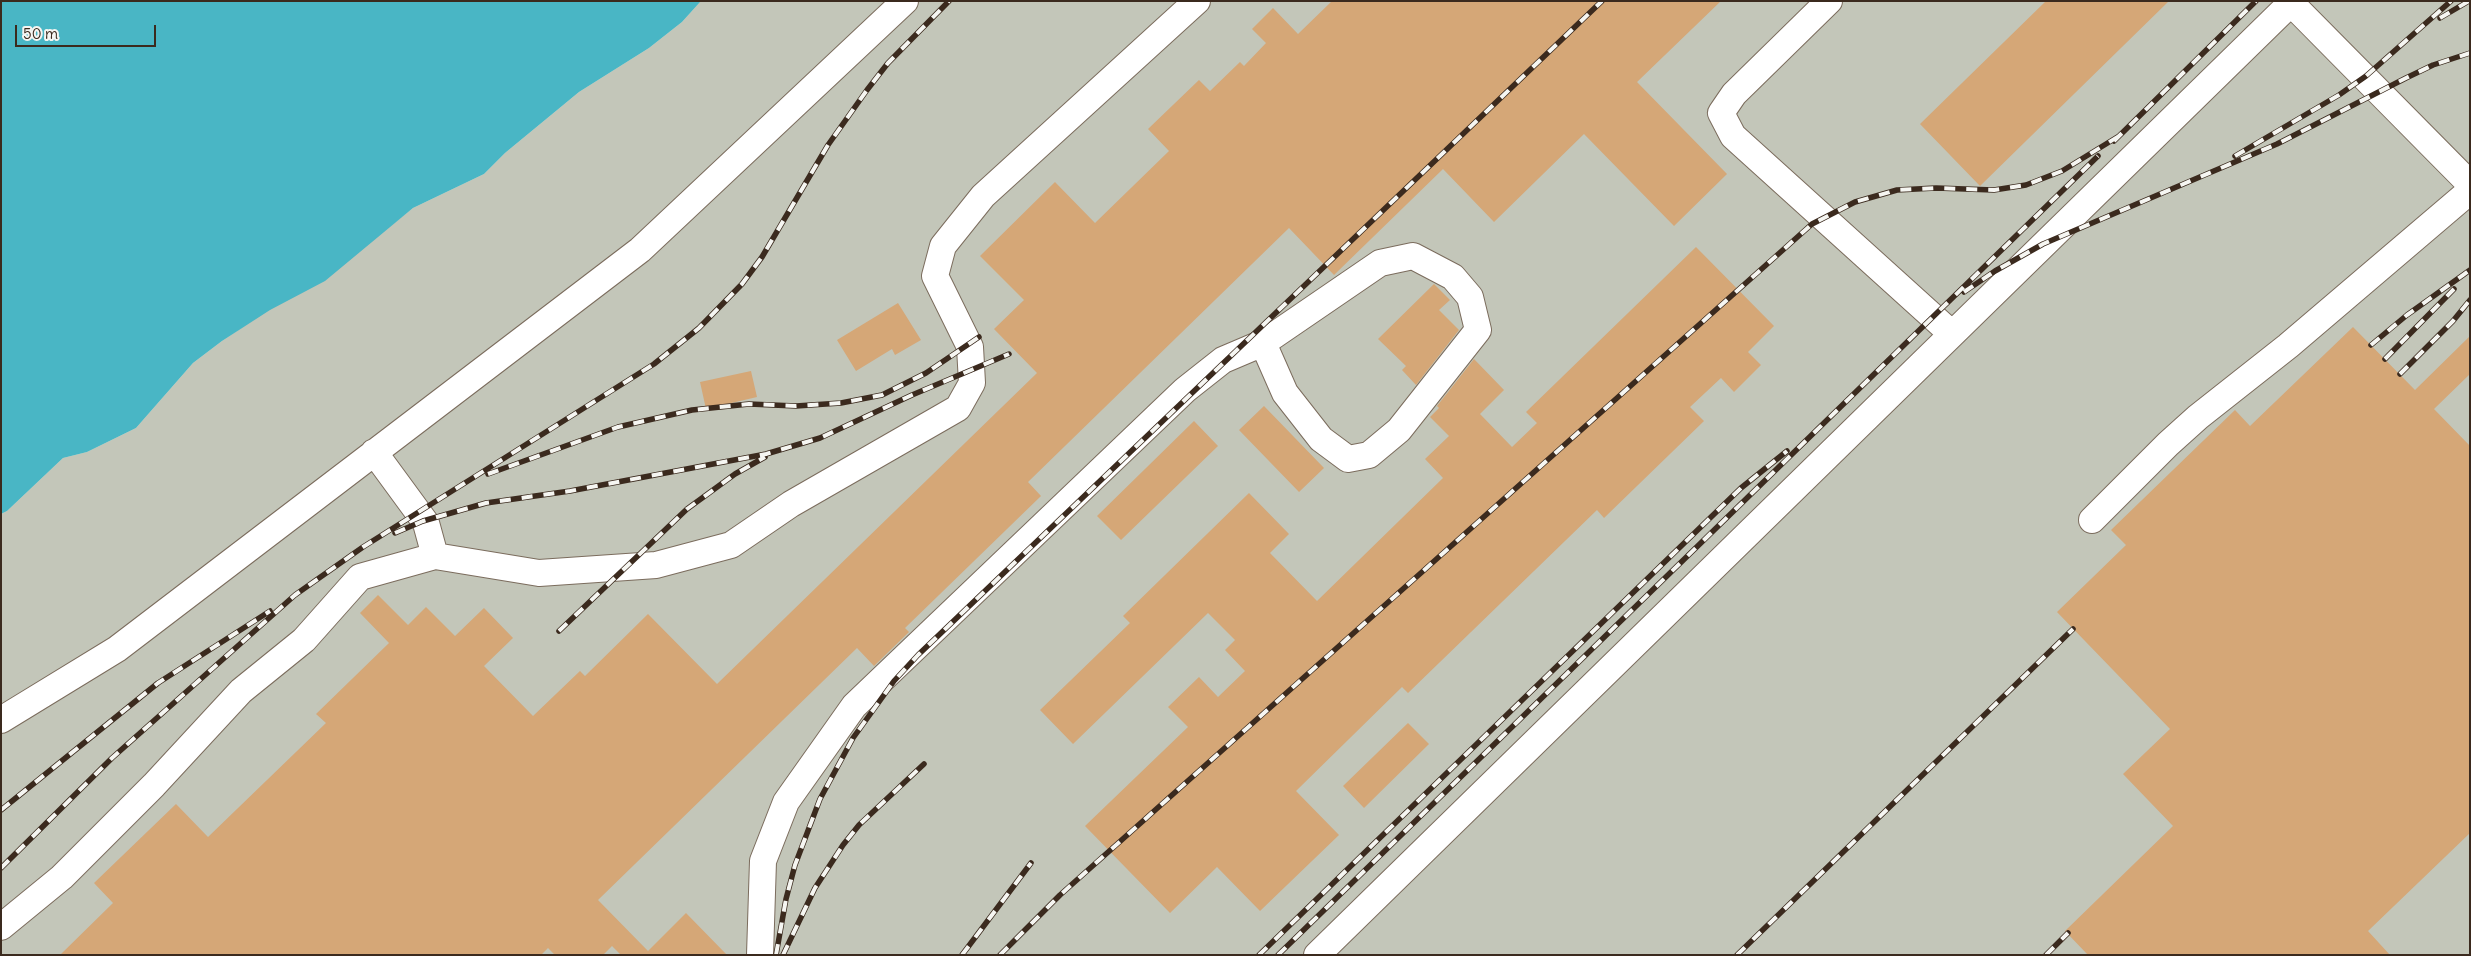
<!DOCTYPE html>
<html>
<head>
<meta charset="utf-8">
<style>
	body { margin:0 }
	#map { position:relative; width:2471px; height:956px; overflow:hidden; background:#f1e7d2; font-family:Delius,sans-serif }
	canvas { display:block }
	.frame { position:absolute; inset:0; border:2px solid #3b2a1e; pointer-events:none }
	.scale { position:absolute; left:15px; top:25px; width:141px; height:22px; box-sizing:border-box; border:2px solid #3b2a1e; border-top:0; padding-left:6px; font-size:15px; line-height:18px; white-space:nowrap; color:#3b2a1e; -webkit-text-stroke:4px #f6f6f2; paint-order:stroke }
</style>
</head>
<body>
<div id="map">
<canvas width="2471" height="956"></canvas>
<div class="frame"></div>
<div class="scale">50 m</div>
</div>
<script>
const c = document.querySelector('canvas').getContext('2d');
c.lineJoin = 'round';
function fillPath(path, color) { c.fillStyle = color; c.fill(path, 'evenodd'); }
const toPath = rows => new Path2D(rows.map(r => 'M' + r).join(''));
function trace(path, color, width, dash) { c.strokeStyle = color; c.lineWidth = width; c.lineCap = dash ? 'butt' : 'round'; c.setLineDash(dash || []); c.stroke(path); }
fillPath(toPath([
	[701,1,2470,1,2470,955,1,955,1,514,7,511,63,458,87,452,136,428,193,363,222,341,384,231,413,208,484,174,505,153,579,92,649,48,682,22]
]), '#c3c6b9');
fillPath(toPath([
	[1,1,701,1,682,22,649,48,579,92,505,153,484,174,413,208,325,281,270,310,222,341,193,363,136,428,87,452,63,458,7,511,1,514]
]), '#49b6c5');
fillPath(toPath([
	[1332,1,1721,1,1637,82,1727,174,1674,226,1584,134,1494,222,1443,169,1334,275,1289,228,1028,482,1041,496,905,628,909,632,874,666,857,648,598,900,648,951,686,913,727,955,621,955,612,946,603,955,555,955,548,948,541,955,60,955,113,903,94,883,176,804,208,837,326,723,316,714,389,643,360,613,378,595,408,625,426,607,455,636,484,608,513,638,484,666,533,716,580,671,585,676,648,614,717,684,1037,373,994,329,1024,300,980,256,1055,182,1095,223,1169,151,1148,129,1199,80,1210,91,1240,62,1244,66,1266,43,1252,29,1273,8,1298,34],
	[2046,1,2169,1,1980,186,1920,124],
	[1696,247,1774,326,1748,352,1761,365,1734,392,1721,378,1690,407,1704,421,1604,518,1597,510,1408,693,1402,687,1296,791,1339,835,1260,911,1217,867,1170,913,1085,826,1188,727,1168,707,1199,677,1218,697,1245,671,1225,650,1235,640,1208,613,1073,744,1040,710,1130,623,1123,616,1249,493,1289,534,1270,553,1317,601,1443,478,1425,459,1449,436,1430,417,1439,408,1437,406,1474,359,1504,390,1480,414,1512,447,1537,423,1526,412],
	[1434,284,1450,300,1439,310,1459,330,1416,385,1402,370,1406,366,1378,339],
	[898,303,921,340,895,355,892,349,856,371,837,340],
	[2353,327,2415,390,2470,336,2470,374,2434,409,2470,446,2470,833,2368,931,2390,955,2088,955,2065,931,2173,826,2123,774,2170,729,2057,612,2126,545,2111,530,2235,410,2250,426],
	[751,371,757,397,706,409,700,382],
	[1264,406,1324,468,1299,492,1239,430],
	[1194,421,1218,446,1121,540,1097,516],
	[1408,723,1429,744,1364,808,1343,786]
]), '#d5a777');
const minor = toPath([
	[1829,1,1734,94,1721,113,1733,136,1952,334],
	[2291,3,2470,184],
	[374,452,426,523,435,556],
	[2092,520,2168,444,2198,417,2288,346,2470,191],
	[1,720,117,649,640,250,905,1],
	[1,927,62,877,154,785,241,691,304,640,360,577,435,556,539,573,656,565,731,545,791,504,958,408,972,383,970,347,935,276,943,246,983,196,1197,1],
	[760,955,763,861,786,802,854,706,1185,390,1223,360,1263,343,1380,263,1413,256,1453,277,1470,297,1478,330,1399,430,1369,455,1348,459,1321,439,1285,393,1263,343],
	[1317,955,2293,1]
]);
trace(minor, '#7b6c5d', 28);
trace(minor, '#fff', 26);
const rail = toPath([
	[2440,18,2469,1],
	[2114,141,2256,1],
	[2235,156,2339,95,2366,76,2451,1],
	[1964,292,1995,271,2043,244,2277,144,2406,78,2433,65,2470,53],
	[2371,345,2407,315,2470,270],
	[2385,359,2454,289],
	[2400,374,2453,321,2470,300],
	[488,474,618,427,692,410,749,404,796,406,841,403,882,395,926,373,979,337],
	[395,533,423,521,486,503,570,491,766,454,820,438,912,395,1009,354],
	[559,631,687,509,735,474,765,457],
	[1,810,158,683,270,611],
	[1,868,112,758,295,595,363,547,654,364,699,328,742,284,762,257,828,145,867,90,888,63,949,1],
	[776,955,786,899,795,865,820,799,853,738,894,681,918,655,1602,1],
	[783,955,815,888,843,845,859,825,924,764],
	[962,955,1031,863],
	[1000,955,1060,895,1812,224,1855,202,1897,190,1936,188,1994,190,2026,185,2062,171,2119,136],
	[1259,955,1741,488,1787,451],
	[1278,955,2098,156],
	[1737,955,2073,629],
	[2046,955,2068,933]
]);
trace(rail, '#3b2a1e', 5.5);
trace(rail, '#f6f6f2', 4, [11]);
</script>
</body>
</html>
